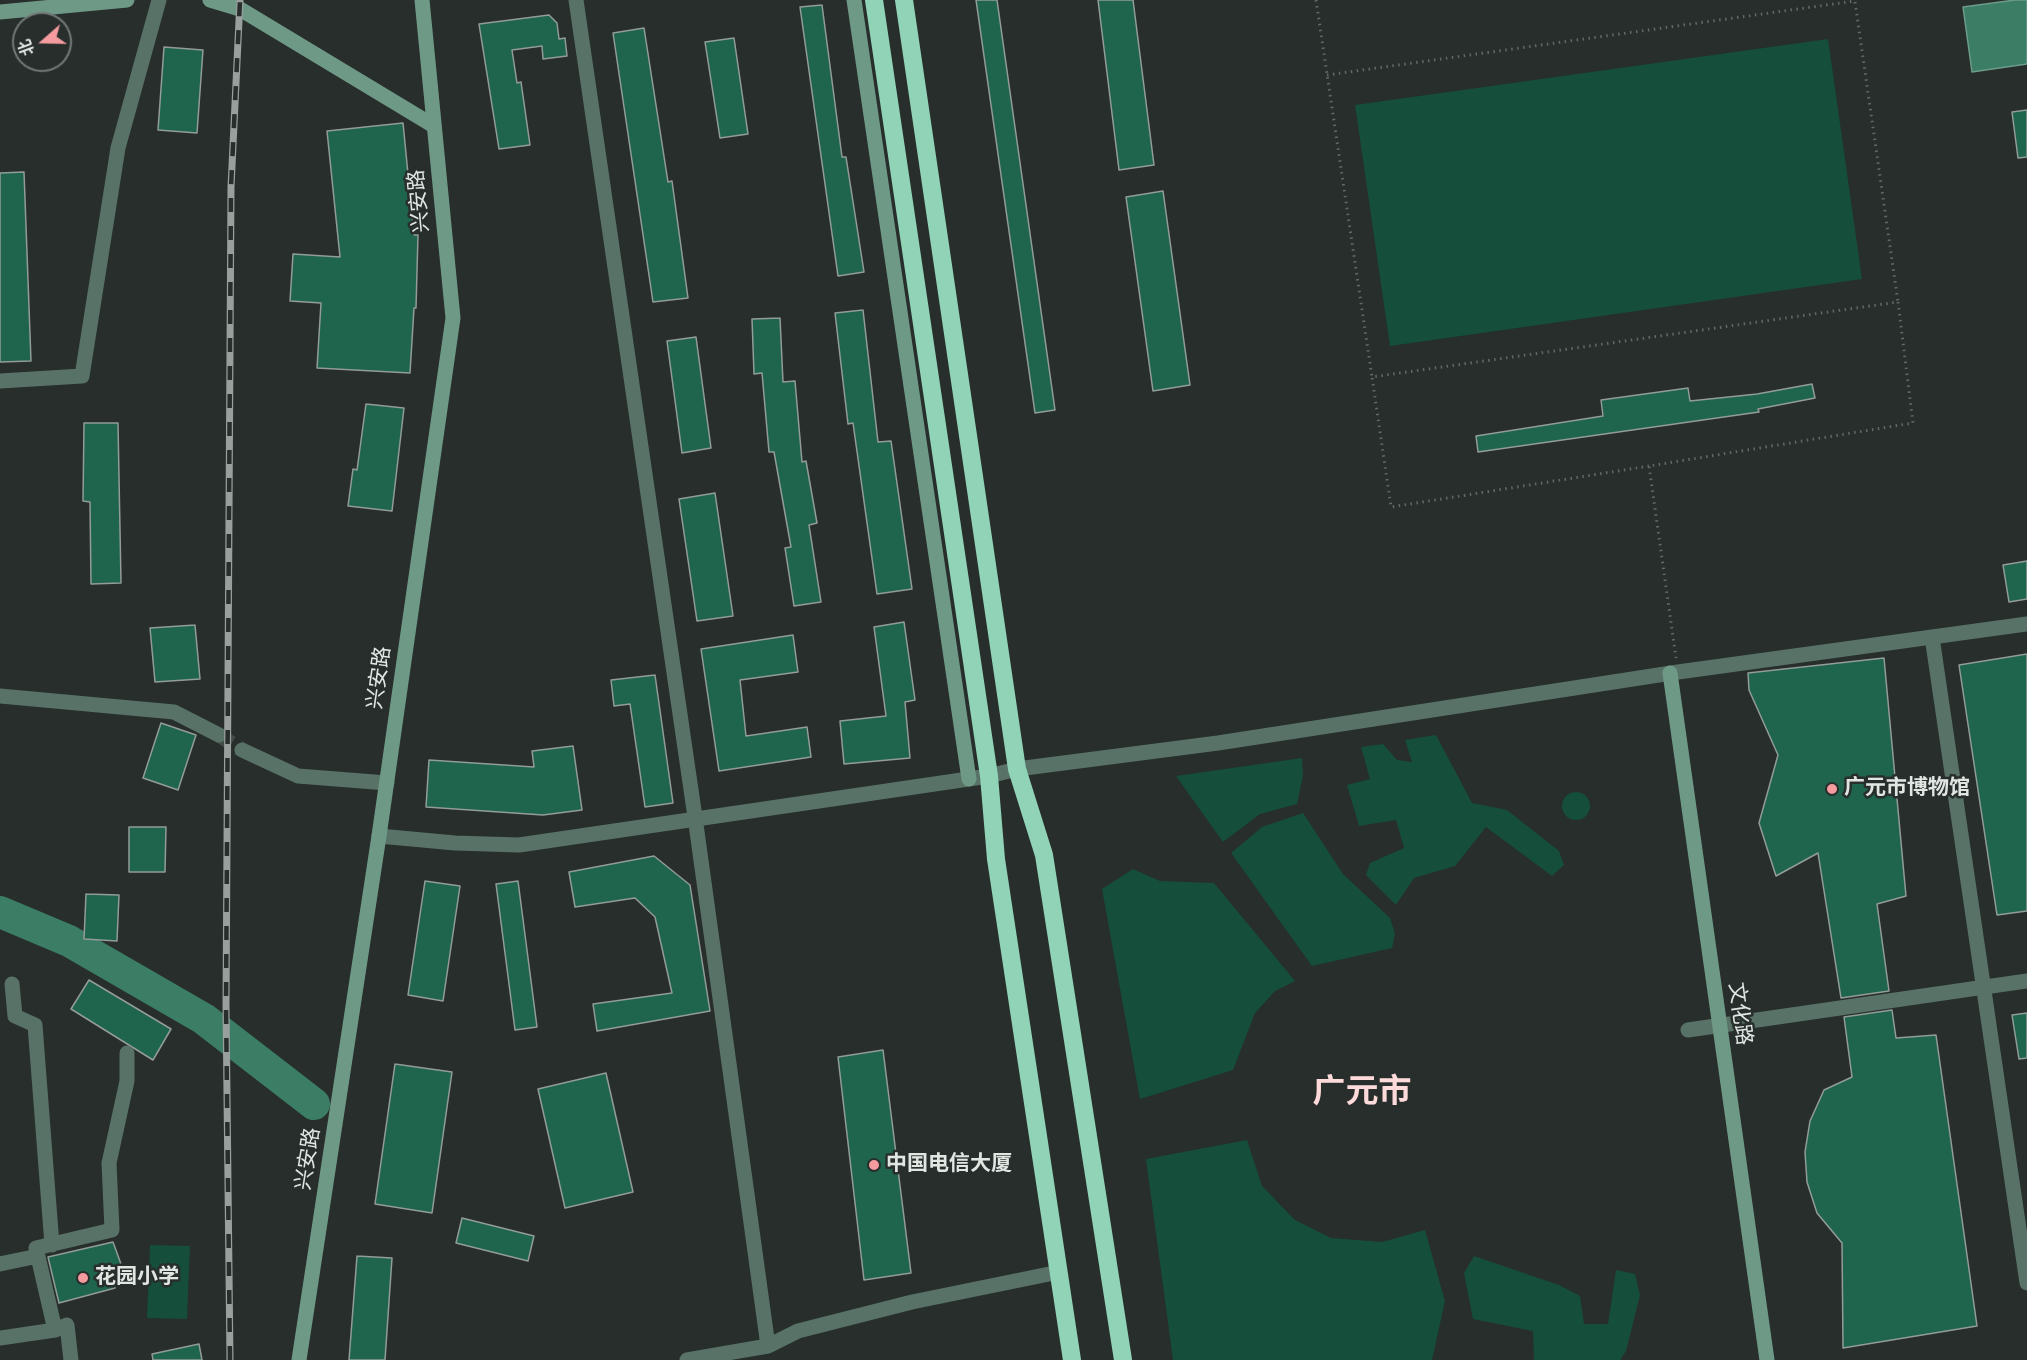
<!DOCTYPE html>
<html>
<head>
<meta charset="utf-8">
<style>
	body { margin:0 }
	#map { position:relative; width:2027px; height:1360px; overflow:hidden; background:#272e2b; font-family:Roboto,"Noto Sans SC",sans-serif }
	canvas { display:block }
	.north { position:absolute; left:12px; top:12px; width:60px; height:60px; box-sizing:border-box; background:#272e2b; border:2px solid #717875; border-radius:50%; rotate:250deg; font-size:16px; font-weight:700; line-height:24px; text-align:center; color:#e1e6e3 }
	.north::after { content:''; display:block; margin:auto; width:21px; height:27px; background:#f49b9f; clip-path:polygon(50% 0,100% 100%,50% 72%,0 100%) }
</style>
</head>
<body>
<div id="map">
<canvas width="2027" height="1360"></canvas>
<div class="north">北</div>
</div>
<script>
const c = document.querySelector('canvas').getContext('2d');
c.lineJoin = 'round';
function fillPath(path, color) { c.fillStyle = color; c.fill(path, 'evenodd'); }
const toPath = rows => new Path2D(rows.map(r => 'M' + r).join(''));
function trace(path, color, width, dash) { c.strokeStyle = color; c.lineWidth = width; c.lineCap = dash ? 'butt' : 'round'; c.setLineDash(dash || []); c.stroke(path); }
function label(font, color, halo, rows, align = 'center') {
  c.font = font + ' Roboto,"Noto Sans SC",sans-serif'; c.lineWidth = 5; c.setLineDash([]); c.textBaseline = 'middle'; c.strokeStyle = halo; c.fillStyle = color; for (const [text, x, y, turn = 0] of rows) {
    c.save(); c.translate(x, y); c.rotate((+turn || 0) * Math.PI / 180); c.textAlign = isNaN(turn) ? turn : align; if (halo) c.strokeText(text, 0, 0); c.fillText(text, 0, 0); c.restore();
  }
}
fillPath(toPath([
	[1828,39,1862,279,1390,346,1355,105],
	[1436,735,1472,803,1507,810,1559,851,1564,865,1552,876,1486,827,1455,866,1414,878,1396,905,1366,875,1370,863,1404,848,1396,820,1359,826,1347,785,1370,779,1361,747,1383,744,1397,760,1412,762,1405,740],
	[1302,758,1303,776,1297,804,1260,814,1223,842,1176,776],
	'1562 806a14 14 0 1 1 28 0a14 14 0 1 1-28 0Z',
	[1303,813,1343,874,1390,918,1395,934,1392,948,1312,966,1231,853,1262,827],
	[1133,869,1160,881,1214,883,1295,981,1275,991,1255,1013,1233,1070,1140,1099,1102,889],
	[1247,1140,1262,1186,1295,1220,1331,1238,1382,1242,1425,1230,1445,1301,1432,1360,1173,1360,1146,1159],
	[150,1245,190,1246,187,1319,147,1318],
	[1474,1256,1559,1285,1580,1296,1584,1324,1608,1324,1616,1270,1635,1274,1640,1295,1626,1351,1620,1360,1534,1360,1533,1331,1473,1319,1464,1273]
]), '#154e3b');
const water = toPath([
	[2015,0,2027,0,2027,64,1972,72,1963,7,2015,0]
]);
fillPath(water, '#3b7d65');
trace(water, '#6d9c8b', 1.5);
trace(toPath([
	[0,912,69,941,204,1019,314,1104]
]), '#3b7d65', 32);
const building = toPath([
	[976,0,997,0,1055,410,1035,413,976,0],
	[1098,0,1133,0,1154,165,1119,170,1098,0],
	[822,5,842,157,846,157,864,272,838,276,800,7,822,5],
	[549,15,557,23,559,39,565,38,567,56,543,59,542,46,512,50,517,83,521,82,530,145,499,149,479,24,549,15],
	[644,28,668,182,672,181,688,298,653,302,613,33,644,28],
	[734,38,748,134,720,138,705,42,734,38],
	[164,47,203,50,197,133,158,130,164,47],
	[2027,110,2027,157,2018,158,2012,112,2027,110],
	[403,123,414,235,418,235,416,308,414,308,410,373,317,368,321,303,290,301,293,254,340,257,327,131,403,123],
	[24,172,31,361,0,362,0,173,24,172],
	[1163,191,1190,385,1153,391,1126,197,1163,191],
	[863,310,878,442,891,441,912,589,877,594,853,423,848,424,835,313,863,310],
	[780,318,783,382,795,381,802,462,806,461,817,523,809,525,821,602,794,606,785,548,791,547,774,452,769,452,762,373,754,374,752,319,780,318],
	[696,337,711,448,682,453,667,341,696,337],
	[1812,384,1815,398,1758,409,1759,412,1478,452,1476,436,1603,416,1601,400,1688,388,1690,401,1757,394,1812,384],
	[366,404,404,408,392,511,348,506,353,469,357,470,366,404],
	[84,423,118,423,121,583,91,584,90,502,83,501,84,423],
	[715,493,733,616,697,621,679,499,715,493],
	[2027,561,2027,599,2009,602,2003,565,2027,561],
	[904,622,915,700,905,702,910,758,844,764,840,721,886,716,874,627,904,622],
	[195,625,200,679,155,682,150,628,195,625],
	[793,635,798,672,740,680,746,736,807,727,811,757,719,771,701,649,793,635],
	[2027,654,2027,911,1997,915,1959,665,2027,654],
	[1884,658,1906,896,1877,904,1889,991,1841,998,1818,853,1776,876,1759,823,1778,755,1749,690,1748,673,1884,658],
	[655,675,673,803,645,807,630,704,614,706,611,680,655,675],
	[161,723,196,735,178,790,143,778,161,723],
	[573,746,582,810,543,815,426,807,429,760,534,767,532,751,573,746],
	[129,827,166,827,165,872,129,872,129,827],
	[654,856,690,885,710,1011,597,1031,593,1004,672,993,655,917,635,898,575,907,569,872,654,856],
	[425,881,460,886,443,1001,408,995,425,881],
	[518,881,537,1027,515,1030,496,884,518,881],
	[86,894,119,895,117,941,84,939,86,894],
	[89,980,171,1029,153,1060,71,1009,89,980],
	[1892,1010,1896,1038,1936,1035,1977,1326,1843,1348,1842,1243,1817,1213,1807,1182,1805,1152,1810,1121,1824,1090,1852,1077,1844,1017,1892,1010],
	[2027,1013,2027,1058,2019,1059,2012,1015,2027,1013],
	[883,1050,911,1273,864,1280,838,1057,883,1050],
	[395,1064,452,1072,432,1213,375,1204,395,1064],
	[606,1073,633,1192,565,1208,538,1089,606,1073],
	[462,1218,534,1236,528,1261,456,1243,462,1218],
	[113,1242,121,1264,110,1268,115,1288,59,1303,48,1257,113,1242],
	[357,1256,392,1258,385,1360,349,1360,357,1256],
	[199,1344,202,1360,153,1360,152,1354,199,1344]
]);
fillPath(building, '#1f654d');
trace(building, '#939c98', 1.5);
trace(toPath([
	[219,735,242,750]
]), '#434a47', 15, [15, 8]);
trace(toPath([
	[1316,0,1372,377],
	[1855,2,1898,302],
	[1327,75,1855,1],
	[1649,466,1391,507,1372,377,1898,302,1913,423,1649,466,1676,658]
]), '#626966', 3, [1.5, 4.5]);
trace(toPath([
	[576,0,695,817,768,1346,687,1360],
	[0,381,82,376,118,148,159,0],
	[1932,637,2027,1283],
	[0,696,174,712,219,735],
	[242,750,298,776,387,783],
	[379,836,455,843,519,845,989,776,1017,769,1218,743,1678,672,2027,624],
	[12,984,15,1016,35,1025,52,1245],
	[1688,1030,2027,981],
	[0,1264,38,1256],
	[0,1338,55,1330],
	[768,1346,798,1331,912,1302,1059,1272],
	[71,1360,67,1325,55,1330,36,1248,112,1230,109,1163,127,1081,127,1053]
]), '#587267', 15);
trace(toPath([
	[210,0,240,9,434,126],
	[854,0,969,779],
	[0,12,127,0],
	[1670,673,1767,1360],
	[299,1360,379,836,453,318,422,0]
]), '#6f9987', 15);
trace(toPath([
	[874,0,989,776,996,859,1072,1360],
	[904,0,1017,769,1044,855,1123,1360]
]), '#90d3b7', 18);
const rail = toPath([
	[230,1360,226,1006,231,187,240,0]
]);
trace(rail, '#999f9c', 7);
trace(rail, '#272e2b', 4.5, [14]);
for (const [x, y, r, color] of [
	[1832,789,6,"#f49b9f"],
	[874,1165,6,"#f49b9f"],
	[83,1278,6,"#f49b9f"]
]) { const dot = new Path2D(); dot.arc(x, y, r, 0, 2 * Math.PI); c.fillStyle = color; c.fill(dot); trace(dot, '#272e2b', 2); }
label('21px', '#e1e6e3', '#272e2b', [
	["兴安路",420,201,-95],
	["兴安路",380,678,-82],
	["文化路",1739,1014,82],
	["兴安路",309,1159,-81]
]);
label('bold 21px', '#e1e6e3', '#272e2b', [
	["广元市博物馆",1844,789],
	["中国电信大厦",886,1165],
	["花园小学",95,1278]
], 'left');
label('bold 33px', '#fedadb', '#272e2b', [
	["广元市",1362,1094]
]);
</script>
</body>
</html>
